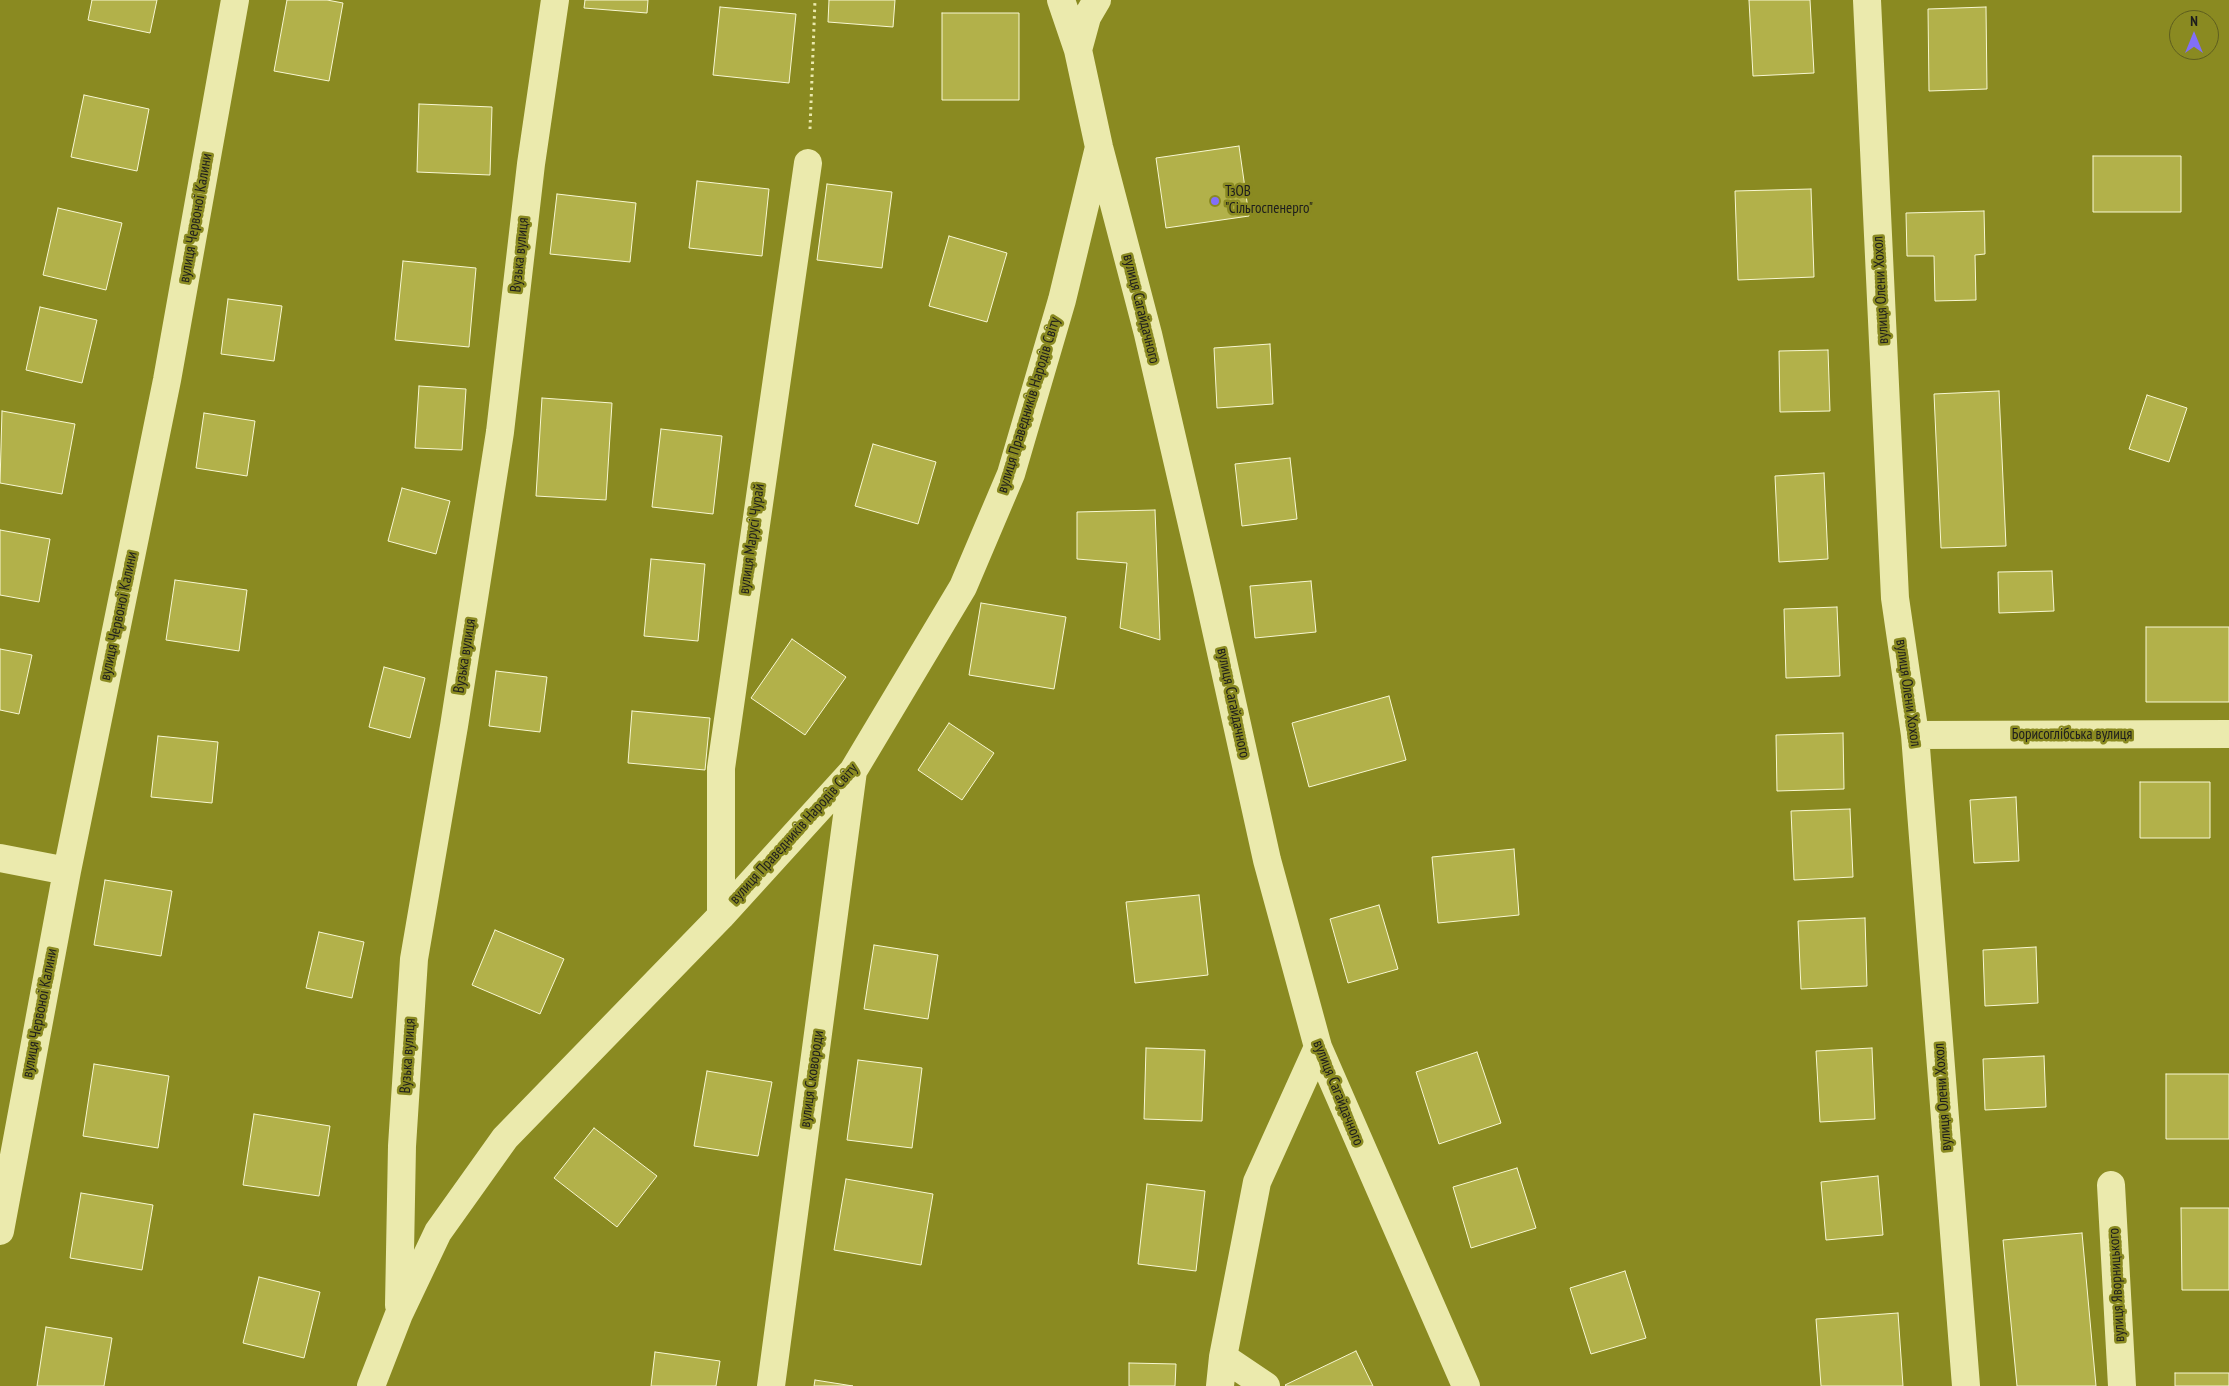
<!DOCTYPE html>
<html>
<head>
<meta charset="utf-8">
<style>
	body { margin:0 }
	#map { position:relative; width:2229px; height:1386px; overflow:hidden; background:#8a8a21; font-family:"PT Sans Narrow",sans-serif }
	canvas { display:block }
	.north { position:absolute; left:2169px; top:10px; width:50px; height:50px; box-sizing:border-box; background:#8a8a21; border:1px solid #5e5e1f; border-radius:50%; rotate:0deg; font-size:14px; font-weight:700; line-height:20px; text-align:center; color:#1d1d1d }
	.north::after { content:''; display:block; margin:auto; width:18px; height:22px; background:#826ff8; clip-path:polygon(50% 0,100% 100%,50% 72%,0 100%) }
</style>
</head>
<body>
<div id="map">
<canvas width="2229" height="1386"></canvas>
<div class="north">N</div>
</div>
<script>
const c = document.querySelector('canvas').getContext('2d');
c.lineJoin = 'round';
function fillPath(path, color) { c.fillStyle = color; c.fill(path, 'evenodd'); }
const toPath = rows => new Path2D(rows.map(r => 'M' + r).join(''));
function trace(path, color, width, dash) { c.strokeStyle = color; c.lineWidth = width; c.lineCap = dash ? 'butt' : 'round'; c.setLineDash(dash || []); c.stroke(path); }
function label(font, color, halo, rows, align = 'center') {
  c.font = font + ' "PT Sans Narrow",sans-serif'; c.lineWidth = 5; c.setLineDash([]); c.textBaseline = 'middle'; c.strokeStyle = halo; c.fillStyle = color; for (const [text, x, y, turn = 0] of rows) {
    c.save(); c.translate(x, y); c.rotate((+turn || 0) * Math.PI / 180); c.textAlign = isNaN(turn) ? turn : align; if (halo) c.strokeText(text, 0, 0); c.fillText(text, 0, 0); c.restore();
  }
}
const building = toPath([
	[92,0,157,0,150,33,88,20,92,0],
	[287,0,327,0,343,3,329,81,274,71,287,0],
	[585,0,648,0,647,13,584,8,585,0],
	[829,0,895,0,893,27,828,22,829,0],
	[1749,0,1810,0,1814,73,1753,76,1749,0],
	[720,7,796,14,789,83,713,75,720,7],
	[1986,7,1987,89,1929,91,1928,9,1986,7],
	[942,13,1019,13,1019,100,942,100,942,13],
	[84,95,149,109,137,171,71,157,84,95],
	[419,104,492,107,490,175,417,172,419,104],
	[1239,146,1249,216,1166,228,1156,158,1239,146],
	[2093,156,2181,156,2181,212,2093,212,2093,156],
	[697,181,769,189,762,256,689,248,697,181],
	[827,184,892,192,882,268,817,260,827,184],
	[1811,189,1814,277,1738,280,1735,191,1811,189],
	[557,194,636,203,630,262,550,254,557,194],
	[58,208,122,223,106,290,43,275,58,208],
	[1984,211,1985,254,1975,255,1976,300,1935,301,1934,256,1907,256,1906,213,1984,211],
	[949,236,1007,253,987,322,929,306,949,236],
	[403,261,476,268,469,347,395,340,403,261],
	[228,299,282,306,274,361,221,354,228,299],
	[40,307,97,320,82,383,26,370,40,307],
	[1270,344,1273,404,1217,408,1214,348,1270,344],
	[1828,350,1830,411,1780,412,1779,351,1828,350],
	[419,386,466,389,462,450,415,448,419,386],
	[1999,391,2006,546,1941,548,1934,394,1999,391],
	[2147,395,2187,408,2169,462,2129,449,2147,395],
	[542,398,612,403,606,500,536,496,542,398],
	[2,411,75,424,62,494,0,483,2,411],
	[204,413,255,421,247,476,196,468,204,413],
	[661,429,722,436,713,514,652,507,661,429],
	[873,444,936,462,918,524,855,506,873,444],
	[1290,458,1297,519,1242,526,1235,464,1290,458],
	[1824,473,1828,559,1779,562,1775,476,1824,473],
	[402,488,450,501,436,554,388,541,402,488],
	[1155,510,1160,640,1120,628,1127,563,1077,559,1077,512,1155,510],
	[0,530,50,539,39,602,0,595,0,530],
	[651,559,705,564,698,641,644,636,651,559],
	[2052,571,2054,611,1999,613,1998,572,2052,571],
	[175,580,247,590,239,651,166,640,175,580],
	[1311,581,1316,632,1255,638,1250,586,1311,581],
	[981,603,1066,617,1054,689,969,675,981,603],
	[1837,607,1840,676,1786,678,1784,609,1837,607],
	[2146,627,2229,627,2229,702,2146,702,2146,627],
	[792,639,846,677,805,735,751,698,792,639],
	[0,649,32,655,19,714,0,710,0,649],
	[384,667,425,678,410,738,369,727,384,667],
	[496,671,547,677,540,732,489,726,496,671],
	[1389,696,1406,760,1309,787,1292,723,1389,696],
	[632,711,710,718,705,770,628,763,632,711],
	[949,723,994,753,962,800,918,770,949,723],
	[1843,733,1844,789,1777,791,1776,735,1843,733],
	[158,736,218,742,212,803,151,797,158,736],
	[2140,782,2210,782,2210,838,2140,838,2140,782],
	[2016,797,2019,861,1974,863,1970,800,2016,797],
	[1850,809,1853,877,1794,880,1791,811,1850,809],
	[1514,849,1519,915,1438,923,1432,857,1514,849],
	[105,880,172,891,161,956,94,945,105,880],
	[1199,895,1208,975,1135,983,1126,902,1199,895],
	[1379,905,1398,969,1348,983,1330,919,1379,905],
	[1865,918,1867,986,1801,989,1798,921,1865,918],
	[495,930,564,959,540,1014,472,985,495,930],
	[319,932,364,942,352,998,306,988,319,932],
	[874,945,938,955,928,1019,864,1009,874,945],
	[2036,947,2038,1003,1985,1006,1983,950,2036,947],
	[1146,1048,1205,1050,1202,1121,1144,1119,1146,1048],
	[1872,1048,1875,1119,1820,1122,1816,1051,1872,1048],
	[1477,1052,1501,1123,1439,1144,1416,1072,1477,1052],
	[2044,1056,2046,1107,1985,1110,1983,1059,2044,1056],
	[858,1060,922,1068,912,1148,847,1140,858,1060],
	[94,1064,169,1076,158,1148,83,1136,94,1064],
	[707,1071,772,1082,758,1156,694,1146,707,1071],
	[2166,1074,2229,1074,2229,1139,2166,1139,2166,1074],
	[254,1114,330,1126,319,1196,243,1185,254,1114],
	[594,1128,657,1176,617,1227,554,1178,594,1128],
	[1517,1168,1536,1228,1471,1248,1453,1187,1517,1168],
	[1878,1176,1883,1235,1826,1240,1821,1182,1878,1176],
	[846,1179,933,1194,921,1265,834,1250,846,1179],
	[1147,1184,1205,1191,1196,1271,1138,1264,1147,1184],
	[81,1193,153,1205,142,1270,70,1258,81,1193],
	[2181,1208,2229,1208,2229,1290,2182,1290,2181,1208],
	[2082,1233,2096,1386,2017,1386,2003,1240,2082,1233],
	[1625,1271,1646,1338,1591,1354,1570,1288,1625,1271],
	[259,1277,320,1292,304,1358,243,1343,259,1277],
	[1898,1313,1903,1386,1821,1386,1816,1319,1898,1313],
	[46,1327,112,1338,104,1386,37,1386,46,1327],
	[1356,1351,1373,1386,1286,1386,1285,1385,1356,1351],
	[655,1352,720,1361,716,1386,651,1386,655,1352],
	[1129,1363,1176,1364,1175,1386,1129,1386,1129,1363],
	[2175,1373,2229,1373,2229,1386,2175,1386,2175,1373],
	[815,1380,853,1386,814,1386,815,1380]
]);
fillPath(building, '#b2b14a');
trace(building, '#f8f7d2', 1);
trace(toPath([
	[810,129,815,0]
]), '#ebeaad', 3, [2.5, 4]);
trace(toPath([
	[1061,0,1078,50,1099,147,1148,334,1207,589,1267,860,1318,1047,1466,1386],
	[1867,0,1895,598,1915,735,1966,1386],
	[1078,50,1087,17,1097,0],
	[1915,735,2229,734],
	[0,858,67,871],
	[721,916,721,768,808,163],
	[2111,1185,2122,1386],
	[0,1231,67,871,167,380,235,0],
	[399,1305,402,1146,414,959,454,726,500,432,531,164,555,0],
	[1223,1357,1266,1386],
	[371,1386,399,1314,438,1232,505,1138,721,916,853,771,963,587,1011,474,1062,300,1099,147],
	[771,1386,853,771],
	[1220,1386,1223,1357,1257,1182,1318,1047]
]), '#ebeaad', 28);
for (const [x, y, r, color] of [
	[1215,201,5,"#826ff8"]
]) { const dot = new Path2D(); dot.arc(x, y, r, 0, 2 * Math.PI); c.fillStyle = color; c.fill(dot); trace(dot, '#8a8a21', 2); }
label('15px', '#1d1d1d', '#8a8a21', [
	["ТзОВ",1225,192],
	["\"Сільгоспенерго\"",1225,209]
], 'left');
label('15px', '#1d1d1d', '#8a8a21', [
	["вулиця Червоної Калини",196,218,-80],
	["Вузька вулиця",520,255,-84],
	["вулиця Олени Хохол",1881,290,-93],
	["вулиця Сагайдачного",1141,309,76],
	["вулиця Праведників Народів Світу",1029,405,-73],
	["вулиця Марусі Чурай",752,539,-82],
	["вулиця Червоної Калини",119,616,-78],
	["Вузька вулиця",465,656,-81],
	["вулиця Олени Хохол",1908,693,82],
	["вулиця Сагайдачного",1233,703,78],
	["Борисоглібська вулиця",2072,735],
	["вулиця Праведників Народів Світу",794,834,-48],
	["вулиця Червоної Калини",40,1013,-79],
	["Вузька вулиця",408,1056,-86],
	["вулиця Сковороди",812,1079,-82],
	["вулиця Сагайдачного",1338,1093,68],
	["вулиця Олени Хохол",1943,1097,-94],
	["вулиця Яворницького",2117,1285,-93]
]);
</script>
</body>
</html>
